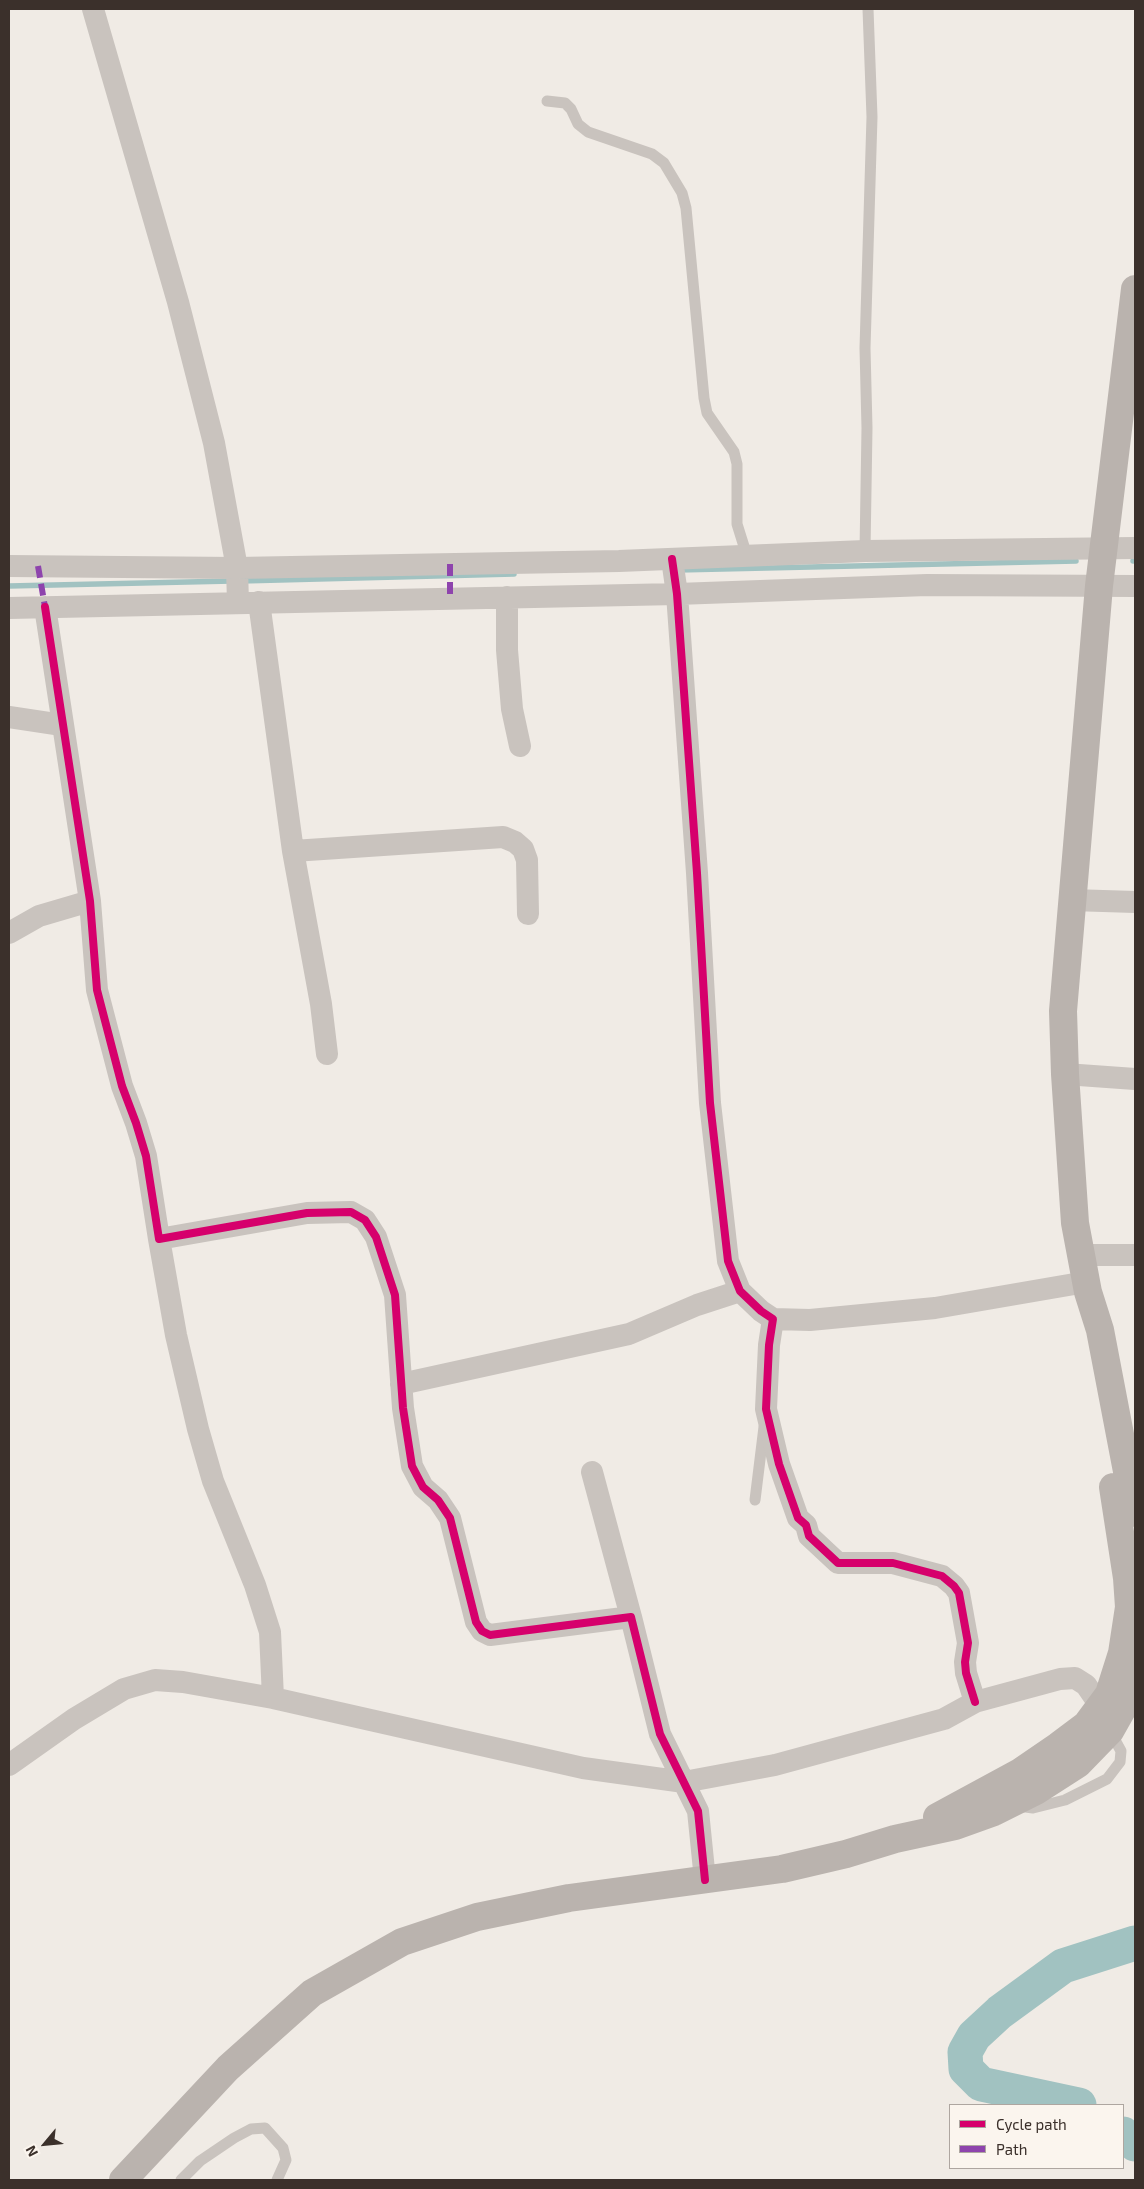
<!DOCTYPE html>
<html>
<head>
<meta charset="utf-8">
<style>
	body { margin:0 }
	#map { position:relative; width:1144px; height:2189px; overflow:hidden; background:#f0ebe5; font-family:"Exo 2",sans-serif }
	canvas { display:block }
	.frame { position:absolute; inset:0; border:10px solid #3b302b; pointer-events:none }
	.legend { position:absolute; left:949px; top:2104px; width:175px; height:65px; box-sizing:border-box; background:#fbf5ee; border:1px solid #aea6a0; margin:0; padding:6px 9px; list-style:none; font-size:15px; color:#3b302b }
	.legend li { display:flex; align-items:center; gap:10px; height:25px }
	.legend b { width:25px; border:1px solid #aea6a0 }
	.north { position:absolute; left:20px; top:2119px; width:50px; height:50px; -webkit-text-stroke:4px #fbf5ee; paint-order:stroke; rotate:242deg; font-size:14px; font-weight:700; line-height:20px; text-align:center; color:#3b302b }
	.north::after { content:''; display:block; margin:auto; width:18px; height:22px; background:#3b302b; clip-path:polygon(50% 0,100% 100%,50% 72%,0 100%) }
</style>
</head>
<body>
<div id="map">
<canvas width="1144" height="2189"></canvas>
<div class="frame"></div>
<ul class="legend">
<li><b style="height:6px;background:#d6006c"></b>Cycle path</li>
<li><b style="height:6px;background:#8e44ad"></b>Path</li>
</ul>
<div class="north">N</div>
</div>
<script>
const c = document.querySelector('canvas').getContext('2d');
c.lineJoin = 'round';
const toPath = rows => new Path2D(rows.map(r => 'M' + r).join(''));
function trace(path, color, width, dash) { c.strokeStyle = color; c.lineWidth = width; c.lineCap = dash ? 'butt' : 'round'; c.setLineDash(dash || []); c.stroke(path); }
trace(toPath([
	[1133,561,1135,561],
	[678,570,1076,561],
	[241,581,514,574],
	[9,586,232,581]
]), '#a1c2c1', 5.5);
trace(toPath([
	[1079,2105,981,2084,966,2069,965,2052,974,2036,1000,2012,1063,1966,1135,1943],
	[1123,2134,1135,2144]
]), '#a1c2c1', 35);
trace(toPath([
	[547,101,565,103,571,109,578,124,588,132,652,154,664,163,682,193,686,208,704,398,707,413,734,452,737,464,737,524,747,556],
	[865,551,867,428,865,348,872,117,868,9],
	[755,1500,764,1427],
	[1018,1806,1033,1808,1065,1800,1107,1779,1120,1762,1121,1751,1110,1731],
	[181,2180,200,2161,234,2138,251,2129,265,2128,283,2148,286,2160,277,2180]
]), '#c9c3be', 11);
trace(toPath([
	[93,9,178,302,214,443,237,568,238,603],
	[672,559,677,594,697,873,710,1103,728,1261,740,1291,761,1311,773,1319,769,1345,766,1409,779,1464,798,1518,806,1525,809,1536,838,1563,893,1563,942,1576,954,1586,959,1593,968,1643,965,1662,966,1673,975,1702],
	[9,566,237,568,619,561,865,551,1135,548],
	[507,597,507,650,512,709,520,746],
	[259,602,293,851,321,1004,327,1054],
	[45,607,90,901,97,990,122,1086,136,1123,146,1156,159,1239,307,1213,351,1212,365,1220,376,1237,395,1295,403,1408,412,1466,423,1487,438,1500,450,1518,476,1622,482,1631,490,1635,631,1617,660,1734,698,1811,705,1880],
	[9,608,677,594,927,585,1135,586],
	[9,717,62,725],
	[293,851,503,837,515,842,523,849,527,860,528,914],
	[1071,900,1135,902],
	[9,933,39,916,90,901],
	[1065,1074,1135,1079],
	[159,1239,176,1335,198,1429,213,1481,255,1585,270,1632,273,1698],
	[1081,1255,1135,1255],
	[773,1319,810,1320,935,1308,1086,1282],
	[401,1384,629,1334,697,1305,740,1291],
	[592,1472,631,1617],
	[9,1765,74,1719,124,1689,155,1680,183,1682,273,1698,583,1768,684,1782,775,1765,944,1719,975,1702,1060,1679,1075,1678,1086,1685,1101,1707]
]), '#c9c3be', 22);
trace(toPath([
	[1135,289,1099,586,1063,1011,1065,1074,1075,1223,1088,1292,1100,1330,1135,1513],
	[937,1817,1020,1772,1058,1746,1086,1725,1109,1694,1122,1653,1129,1607,1127,1578,1113,1487],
	[123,2180,228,2068,312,1993,402,1942,477,1917,569,1898,782,1869,846,1854,895,1839,955,1826,994,1812,1036,1791,1078,1764,1110,1731,1123,1708,1135,1669]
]), '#bab3ae', 28);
trace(toPath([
	[450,564,450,599],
	[38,566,45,607]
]), '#8e44ad', 6, [12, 6]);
trace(toPath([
	[672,559,677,594,697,873,710,1103,728,1261,740,1291,761,1311,773,1319,769,1345,766,1409,779,1464,798,1518,806,1525,809,1536,838,1563,893,1563,942,1576,954,1586,959,1593,968,1643,965,1662,966,1673,975,1702],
	[45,607,90,901,97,990,122,1086,136,1123,146,1156,159,1239,307,1213,351,1212,365,1220,376,1237,395,1295,403,1408,412,1466,423,1487,438,1500,450,1518,476,1622,482,1631,490,1635,631,1617,660,1734,698,1811,705,1880]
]), '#d6006c', 8);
</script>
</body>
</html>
